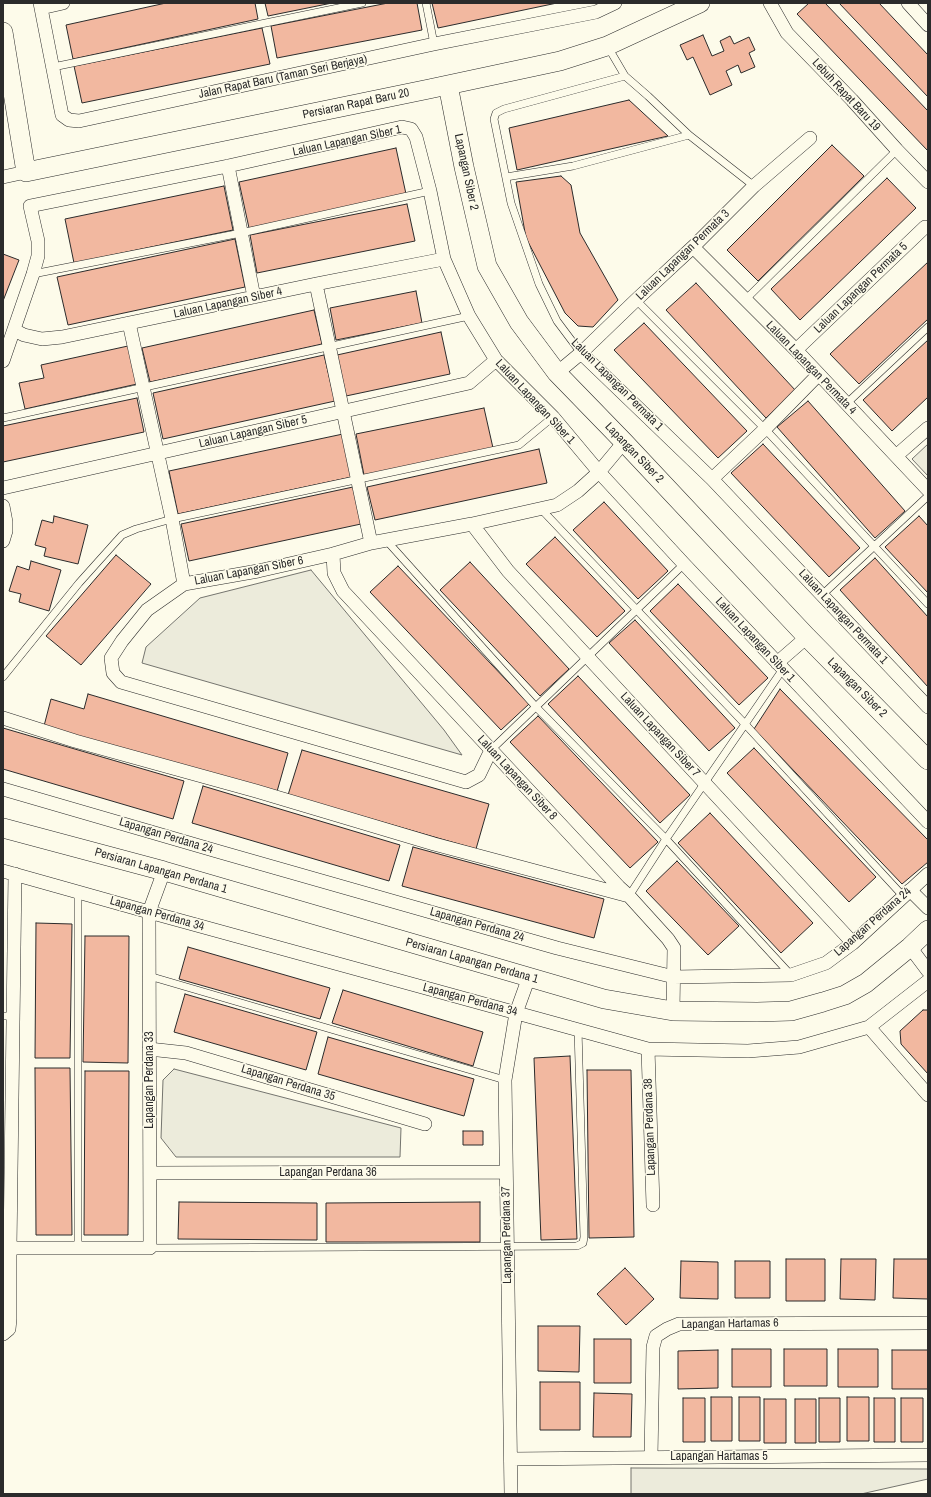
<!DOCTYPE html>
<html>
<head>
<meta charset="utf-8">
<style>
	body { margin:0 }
	#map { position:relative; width:931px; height:1497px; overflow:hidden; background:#fdfbea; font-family:"Archivo Narrow",sans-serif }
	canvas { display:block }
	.frame { position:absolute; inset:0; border:4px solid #2b2b2b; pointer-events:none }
</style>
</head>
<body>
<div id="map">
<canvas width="931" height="1497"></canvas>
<div class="frame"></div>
</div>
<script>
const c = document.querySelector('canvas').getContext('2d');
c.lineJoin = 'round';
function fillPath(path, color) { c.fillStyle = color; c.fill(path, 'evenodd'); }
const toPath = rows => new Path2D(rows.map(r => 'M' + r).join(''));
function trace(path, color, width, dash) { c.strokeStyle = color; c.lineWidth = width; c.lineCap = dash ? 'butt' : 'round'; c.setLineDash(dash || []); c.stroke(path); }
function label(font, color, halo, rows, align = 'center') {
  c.font = font + ' "Archivo Narrow",sans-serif'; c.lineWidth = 3; c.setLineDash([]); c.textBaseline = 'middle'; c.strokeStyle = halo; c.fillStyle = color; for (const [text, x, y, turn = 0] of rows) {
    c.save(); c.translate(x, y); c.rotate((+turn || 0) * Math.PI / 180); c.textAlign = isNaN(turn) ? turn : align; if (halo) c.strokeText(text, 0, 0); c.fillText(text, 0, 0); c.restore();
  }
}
const green = toPath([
	[928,444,928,476,912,459,928,444],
	[311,570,444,730,462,755,142,663,146,647,200,598,311,570],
	[174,1069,401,1128,400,1157,176,1157,161,1138,163,1080,174,1069],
	[631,1468,928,1469,928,1479,861,1494,631,1494,631,1468]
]);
fillPath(green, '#ecebdb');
trace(green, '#74746e', 1);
const building = toPath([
	[166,3,255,3,258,19,73,59,66,25,166,3],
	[265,3,332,3,268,16,265,3],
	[388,3,417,3,422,30,277,58,271,26,388,3],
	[432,3,557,3,438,28,432,3],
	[809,3,825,3,928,111,928,151,797,14,809,3],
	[839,3,879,3,928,55,928,97,839,3],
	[262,28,270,64,82,103,74,66,262,28],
	[703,35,712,56,724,51,720,41,730,36,734,44,749,37,755,50,749,53,755,67,741,73,738,65,726,71,732,85,710,95,693,57,687,60,680,45,703,35],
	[629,100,668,136,517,170,509,128,629,100],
	[832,145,864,176,758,281,727,250,832,145],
	[396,148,406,194,249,228,239,182,396,148],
	[561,176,571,185,580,233,618,300,593,327,578,326,565,313,526,238,516,182,561,176],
	[887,178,916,208,800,320,771,289,887,178],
	[224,186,233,230,74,263,65,219,224,186],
	[407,204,415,241,257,273,250,235,407,204],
	[235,239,245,287,68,325,57,277,235,239],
	[3,254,19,260,3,301,3,254],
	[928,262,928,319,859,384,830,354,928,262],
	[696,283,796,391,766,418,666,310,696,283],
	[416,291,422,323,336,340,330,308,416,291],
	[314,310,322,344,150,382,142,348,314,310],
	[644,323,747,431,718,458,614,350,644,323],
	[441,332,450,374,346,396,337,355,441,332],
	[928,340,928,397,892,431,863,400,928,340],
	[128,346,137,384,25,409,19,383,44,378,41,365,128,346],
	[324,355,335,401,163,439,153,393,324,355],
	[137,398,144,432,3,462,3,426,137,398],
	[808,401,905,511,875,538,777,427,808,401],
	[484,408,493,448,364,475,356,434,484,408],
	[343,434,352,477,178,514,169,471,343,434],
	[763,444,860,548,829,577,731,473,763,444],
	[539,449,547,483,375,520,367,487,539,449],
	[353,487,361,524,189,561,181,524,353,487],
	[604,502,668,571,638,599,573,530,604,502],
	[54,516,88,525,78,564,44,556,46,548,35,545,42,520,53,523,54,516],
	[919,516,928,526,928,593,885,547,919,516],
	[555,537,625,611,597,637,526,564,555,537],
	[116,555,151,584,81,665,46,636,116,555],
	[875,558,928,617,928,687,840,590,875,558],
	[31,561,61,570,49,611,19,602,21,594,9,591,17,566,29,570,31,561],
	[470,562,569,669,540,696,440,590,470,562],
	[398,566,529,704,501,730,370,592,398,566],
	[678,584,768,678,739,705,650,611,678,584],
	[635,620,735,728,709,751,609,643,635,620],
	[578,676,690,795,660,823,548,704,578,676],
	[780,689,928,840,928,862,902,884,754,729,780,689],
	[88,694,288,753,276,795,44,726,51,699,84,709,88,694],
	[538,716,658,842,630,868,510,742,538,716],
	[3,728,184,781,173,819,3,769,3,728],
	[754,748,876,877,849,902,727,773,754,748],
	[302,750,489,804,476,849,288,795,302,750],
	[203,786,400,845,389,881,192,823,203,786],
	[710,813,813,923,781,953,678,843,710,813],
	[413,847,604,899,594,938,402,886,413,847],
	[677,861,739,926,708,955,646,891,677,861],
	[36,923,72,924,70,1058,35,1058,36,923],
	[85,936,129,936,128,1063,83,1062,85,936],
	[188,947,330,988,320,1019,179,979,188,947],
	[343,990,483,1032,473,1066,332,1023,343,990],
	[185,994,317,1032,306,1070,174,1032,185,994],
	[923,1010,928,1010,928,1074,901,1044,900,1031,923,1010],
	[328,1037,474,1079,464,1116,318,1074,328,1037],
	[570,1056,577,1239,541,1240,534,1058,570,1056],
	[35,1068,70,1068,72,1235,36,1235,35,1068],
	[587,1070,631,1070,634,1237,589,1238,587,1070],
	[85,1071,129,1071,128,1235,84,1235,85,1071],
	[463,1131,483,1131,483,1145,463,1145,463,1131],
	[179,1202,317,1203,317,1240,178,1239,179,1202],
	[480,1202,480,1242,326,1242,326,1203,480,1202],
	[786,1259,825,1259,825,1301,786,1301,786,1259],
	[841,1259,876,1259,875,1300,840,1299,841,1259],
	[894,1259,928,1259,928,1299,893,1298,894,1259],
	[681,1261,718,1262,718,1299,680,1298,681,1261],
	[735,1261,770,1261,770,1298,735,1298,735,1261],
	[625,1268,654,1299,626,1325,597,1294,625,1268],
	[538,1326,580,1326,579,1372,538,1371,538,1326],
	[594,1339,631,1339,631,1383,594,1383,594,1339],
	[732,1349,771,1349,771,1387,732,1387,732,1349],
	[784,1349,827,1349,827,1386,784,1386,784,1349],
	[838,1349,878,1349,878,1387,838,1387,838,1349],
	[718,1350,718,1388,678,1389,678,1351,718,1350],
	[892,1350,928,1350,928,1389,892,1389,892,1350],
	[540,1382,580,1382,580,1430,540,1430,540,1382],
	[594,1393,632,1394,631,1437,593,1437,594,1393],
	[711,1397,732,1397,732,1441,711,1441,711,1397],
	[739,1397,760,1397,760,1441,739,1441,739,1397],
	[847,1397,869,1397,869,1441,847,1441,847,1397],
	[683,1398,705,1398,705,1442,683,1442,683,1398],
	[819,1398,840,1398,840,1442,819,1442,819,1398],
	[874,1398,895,1398,895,1442,874,1442,874,1398],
	[901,1398,923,1398,923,1442,901,1442,901,1398],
	[764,1399,786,1399,786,1443,764,1443,764,1399],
	[795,1399,816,1399,816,1443,795,1443,795,1399]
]);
fillPath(building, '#f2b8a0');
trace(building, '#2b2b2b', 1);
const lane = toPath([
	[426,3,434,44],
	[608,47,625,76,648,96,689,135,754,186],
	[53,67,362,3],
	[506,177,573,166,689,135],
	[33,274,241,233,430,191],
	[636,300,765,429,928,604],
	[745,300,897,150],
	[581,353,557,321,539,284,511,203,494,119,496,113,504,109,625,76],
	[846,404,928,327],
	[3,418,469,316],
	[541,509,745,724,903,896],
	[386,540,536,707,666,839,791,975],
	[822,595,928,496],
	[3,677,79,583,122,535,136,529,172,519,519,445,553,417],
	[491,750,684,564],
	[78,892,78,1248],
	[629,896,666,839,783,669],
	[149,976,505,1080],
	[3,1016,12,1016],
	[150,1248,577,1246,583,1243,584,1237,578,1029]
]);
const street = toPath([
	[40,3,62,115,69,120,79,121,434,44,596,12,615,3],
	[770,3,787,33,852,100,897,150,928,182],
	[908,3,928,25],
	[41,8,63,3],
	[228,166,254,297],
	[3,177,26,172],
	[693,247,796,350,928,490],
	[316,284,371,543],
	[129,323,172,519,184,584],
	[14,330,24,335,42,339,62,337,316,284,444,259],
	[796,350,925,227],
	[581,353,712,479,928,707],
	[3,361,33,274,38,256,38,241,30,206,228,166,402,127,411,129,416,137,430,191,444,259,469,316,496,360,553,417,599,472,684,564,928,822],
	[557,373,581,353,636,300,693,247,754,186,810,138],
	[896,456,928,428],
	[712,479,765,429,818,375],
	[3,488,469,383,496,360],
	[3,506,6,522,6,531,3,541],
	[472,524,508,571,853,943],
	[333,554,334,573,343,591,619,887,629,896,668,939,674,948,673,1011],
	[777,663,807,637],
	[3,718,75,741,256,791,434,844,629,896],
	[491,750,479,775,466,782,121,682,113,673,111,658,122,641,147,610,184,584,258,571,333,554,371,543,472,524,557,505,578,491,599,472,624,442],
	[3,789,220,852,557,948,674,977,791,975,826,963,853,943,928,874],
	[3,871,149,912,648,1049,748,1051,799,1047,869,1027,928,981],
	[910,890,928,908],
	[910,947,928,971],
	[869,1027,928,1095],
	[149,1049,186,1053,425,1124],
	[648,1049,653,1205],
	[150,1173,506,1172],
	[10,1248,150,1248,149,912,164,871],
	[3,1334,9,1329,10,1319,10,1248,15,874],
	[651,1457,653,1347,656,1336,667,1329,679,1324,928,1323],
	[511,1459,928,1455],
	[511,1494,505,1080,516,1013,529,977]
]);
const secondary = toPath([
	[3,32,26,172,429,89,560,61,607,46,700,3],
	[448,85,464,167,487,266,519,322,557,373,624,442,807,637,928,760],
	[3,828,164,871,604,999,673,1011,757,1012,791,1011,823,1002,845,995,866,983,910,947,928,930]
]);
trace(lane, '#2b2b2b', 8);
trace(street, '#2b2b2b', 14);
trace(secondary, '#2b2b2b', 20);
trace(lane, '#fdfbea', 7);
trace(street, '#fdfbea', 13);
trace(secondary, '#fdfbea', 19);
label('12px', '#2b2b2b', '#fdfbea', [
	["Jalan Rapat Baru (Taman Seri Berjaya)",283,77,-12],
	["Lebuh Rapat Baru 19",846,95,47],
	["Persiaran Rapat Baru 20",356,104,-12],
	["Laluan Lapangan Siber 1",347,141,-12],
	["Lapangan Siber 2",466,172,78],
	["Laluan Lapangan Permata 3",683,255,-44],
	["Laluan Lapangan Permata 5",861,288,-44],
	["Laluan Lapangan Siber 4",228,303,-12],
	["Laluan Lapangan Permata 4",811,368,46],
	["Laluan Lapangan Permata 1",617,385,45],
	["Laluan Lapangan Siber 1",535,402,47],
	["Laluan Lapangan Siber 5",253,432,-13],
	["Lapangan Siber 2",634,453,46],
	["Laluan Lapangan Siber 6",249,571,-11],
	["Laluan Lapangan Permata 1",843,617,47],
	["Laluan Lapangan Siber 1",755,640,47],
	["Lapangan Siber 2",857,688,45],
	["Laluan Lapangan Siber 7",660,735,47],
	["Laluan Lapangan Siber 8",517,778,47],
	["Lapangan Perdana 24",166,836,17],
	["Persiaran Lapangan Perdana 1",161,871,16],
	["Lapangan Perdana 34",157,914,16],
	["Lapangan Perdana 24",873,922,-41],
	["Lapangan Perdana 24",477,925,16],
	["Persiaran Lapangan Perdana 1",472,961,16],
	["Lapangan Perdana 34",470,1000,15],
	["Lapangan Perdana 33",150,1080,-90],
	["Lapangan Perdana 35",288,1083,17],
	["Lapangan Perdana 38",650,1127,-92],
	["Lapangan Perdana 36",328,1173],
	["Lapangan Perdana 37",507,1235,-91],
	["Lapangan Hartamas 6",730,1324,-1],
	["Lapangan Hartamas 5",719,1457]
]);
</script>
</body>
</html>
